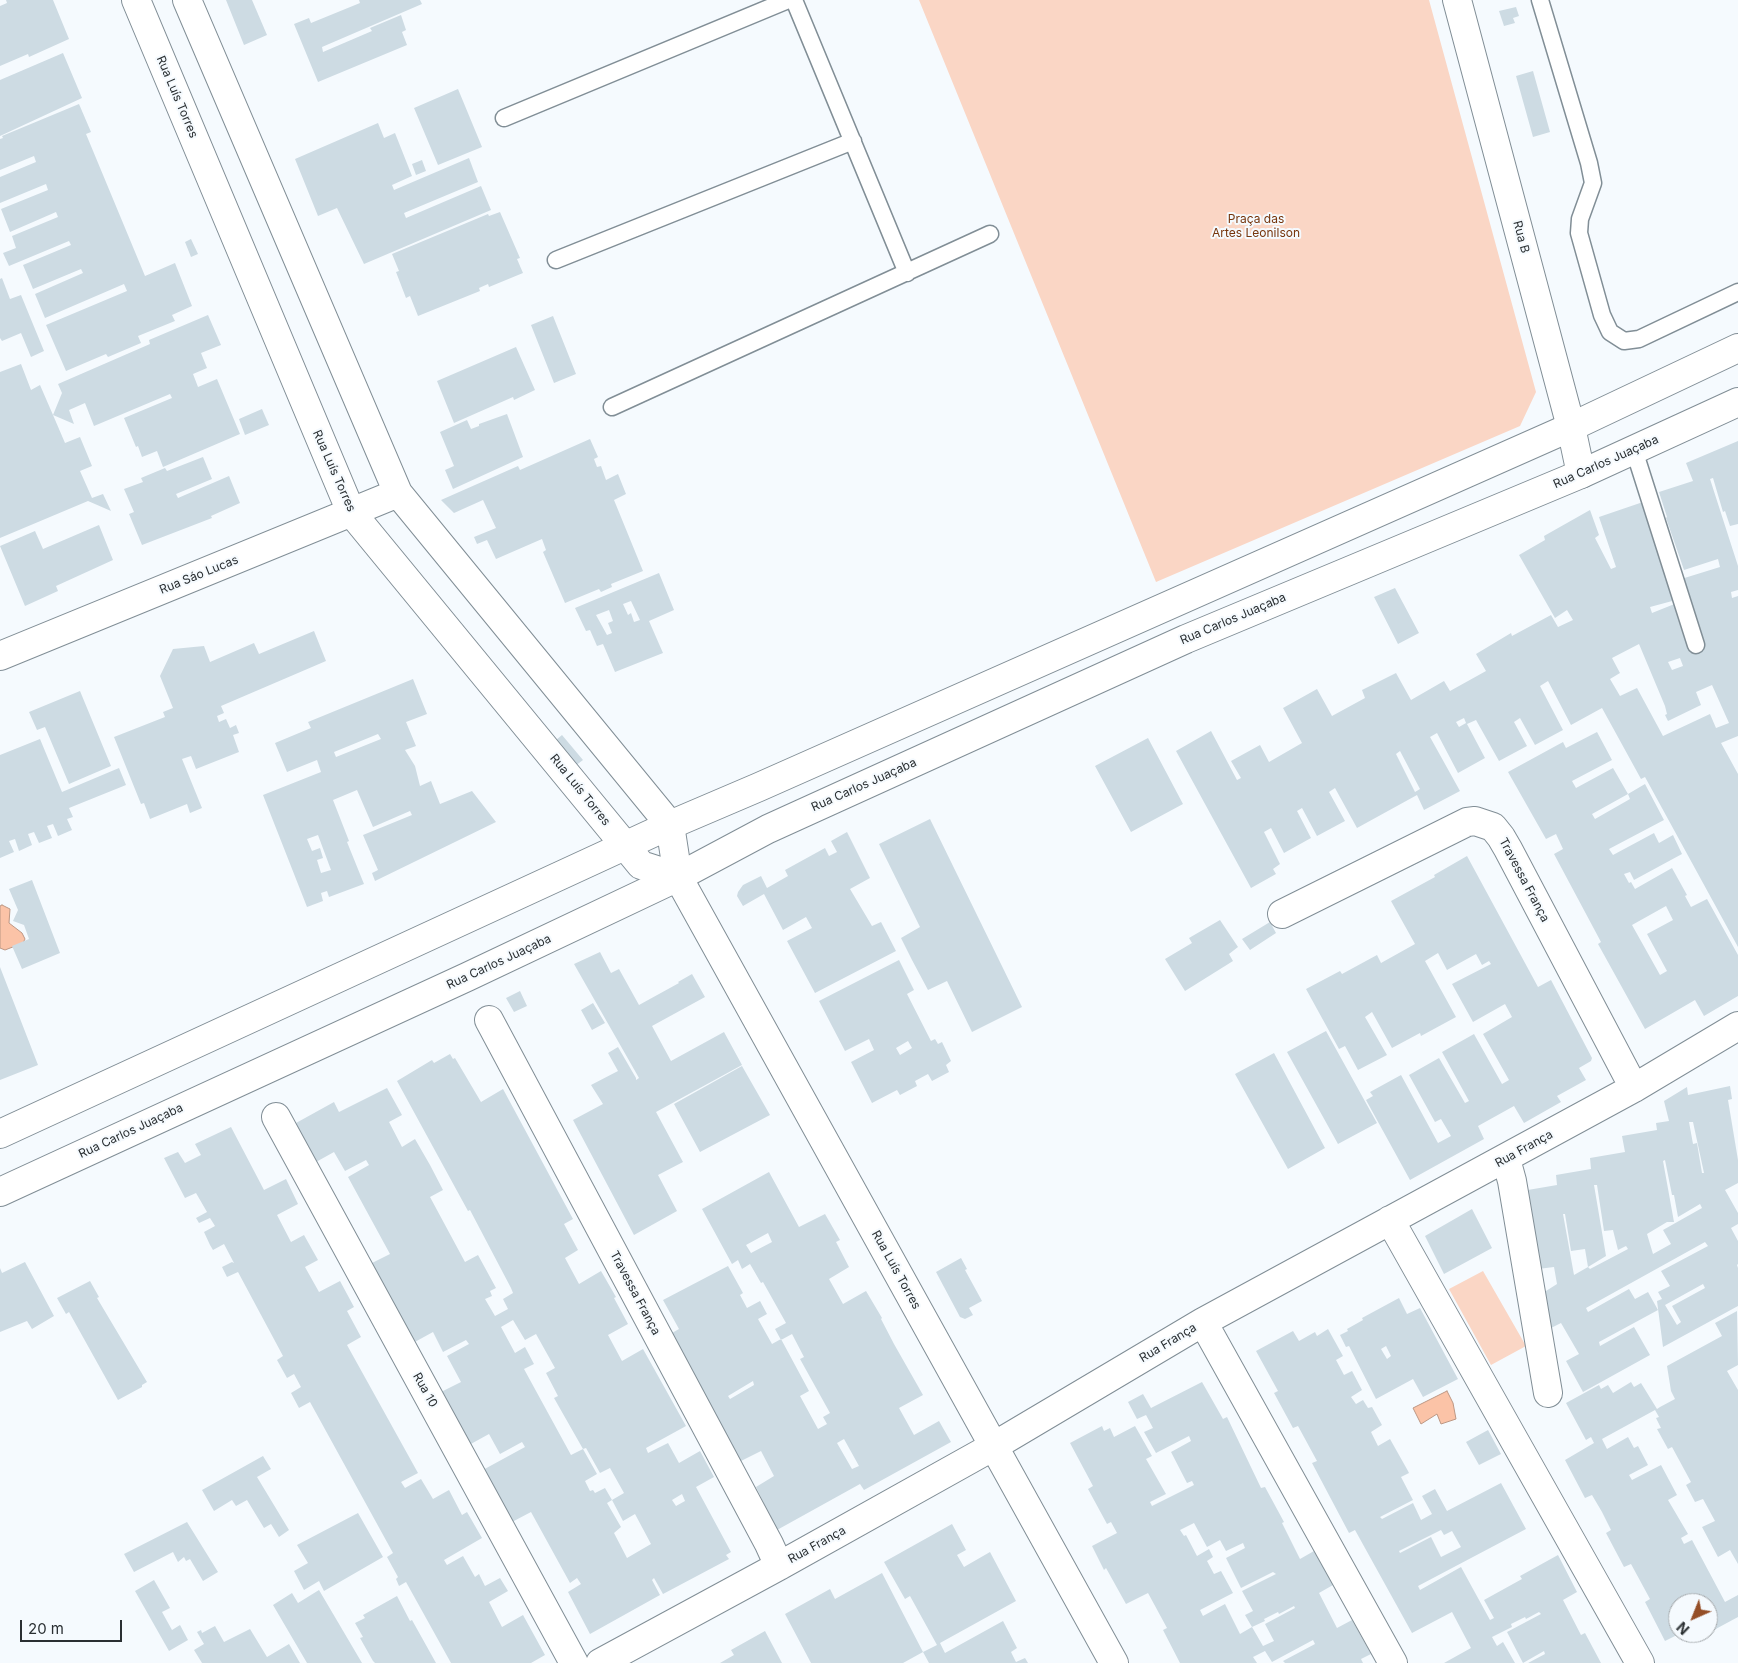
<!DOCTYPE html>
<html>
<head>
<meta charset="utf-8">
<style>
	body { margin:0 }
	#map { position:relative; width:1738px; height:1663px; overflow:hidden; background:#f5fafe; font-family:Inter,sans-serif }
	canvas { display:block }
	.north { position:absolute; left:1668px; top:1593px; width:50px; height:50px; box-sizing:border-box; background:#f5fafe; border:1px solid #a4a9ac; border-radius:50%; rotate:224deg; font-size:14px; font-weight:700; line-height:20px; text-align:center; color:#2a2f32 }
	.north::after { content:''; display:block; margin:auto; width:18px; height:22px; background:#954f28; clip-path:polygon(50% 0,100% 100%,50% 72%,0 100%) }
	.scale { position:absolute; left:20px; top:1620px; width:102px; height:22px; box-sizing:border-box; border:2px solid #2a2f32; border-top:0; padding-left:6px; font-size:15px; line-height:18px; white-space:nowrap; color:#2a2f32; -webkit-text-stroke:4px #f5fafe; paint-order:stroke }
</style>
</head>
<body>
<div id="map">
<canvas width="1738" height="1663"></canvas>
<div class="north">N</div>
<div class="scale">20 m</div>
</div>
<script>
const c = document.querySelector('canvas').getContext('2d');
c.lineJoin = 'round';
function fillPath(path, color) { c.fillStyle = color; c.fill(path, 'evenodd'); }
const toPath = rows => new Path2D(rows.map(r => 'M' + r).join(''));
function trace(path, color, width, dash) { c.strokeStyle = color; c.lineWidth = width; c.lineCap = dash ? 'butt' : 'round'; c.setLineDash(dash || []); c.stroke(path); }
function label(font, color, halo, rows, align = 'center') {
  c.font = font + ' Inter,sans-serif'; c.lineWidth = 4; c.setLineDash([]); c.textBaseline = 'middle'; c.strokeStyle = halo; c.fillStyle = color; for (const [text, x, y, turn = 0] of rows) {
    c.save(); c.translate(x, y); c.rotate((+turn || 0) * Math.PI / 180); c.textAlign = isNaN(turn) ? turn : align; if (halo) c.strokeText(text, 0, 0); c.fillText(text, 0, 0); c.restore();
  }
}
fillPath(toPath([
	[919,0,1429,0,1536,392,1520,426,1156,582],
	[1483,1271,1526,1346,1491,1365,1449,1289]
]), '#fad6c5');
const water = toPath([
	[2,905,10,909,9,923,22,933,25,939,23,943,5,950,0,948,0,906,2,905],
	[1447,1391,1453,1403,1456,1419,1441,1424,1437,1414,1421,1424,1413,1408,1447,1391]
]);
fillPath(water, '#fbc3a7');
trace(water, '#bc9784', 1);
fillPath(toPath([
	[6,0,53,0,69,39,29,57,28,54,0,66,0,6,7,3],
	[226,0,252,0,267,35,244,45],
	[359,0,420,0,422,4,322,47,323,52,372,31,370,28,401,15,406,30,402,32,407,45,318,82,294,24,309,18,311,23,360,3],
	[1516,7,1519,16,1513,18,1515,23,1504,26,1499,11],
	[63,53,82,98,0,136,0,80],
	[1533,71,1550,132,1533,137,1516,76],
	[458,89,482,147,438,165,414,108],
	[79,104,91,132,86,134,145,276,175,263,192,306,172,315,175,321,138,336,141,343,108,357,106,354,66,371,46,325,127,291,124,284,45,318,35,294,83,273,81,269,33,289,23,265,71,245,69,241,9,266,3,253,16,248,12,236,58,217,56,212,10,232,1,209,48,190,46,184,0,203,0,177,36,162,34,156,0,170,0,139,3,138,2,136],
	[378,123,384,138,395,133,412,176,392,185,394,190,469,158,478,182,404,213,406,218,481,186,491,210,364,264,337,208,318,216,295,159],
	[422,160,426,171,416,175,412,164],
	[500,212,520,258,517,259,523,273,489,287,488,284,479,288,480,291,418,316,410,296,406,298,396,272,399,271,392,254,488,214,489,216],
	[191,239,198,254,191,257,185,242],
	[2,278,10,299,21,295,44,351,31,357,21,333,2,341,0,338,0,279],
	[208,315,221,345,201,353,207,368,193,374,198,387,217,379,240,434,163,467,157,451,142,457,138,446,136,447,124,418,172,398,170,394,94,426,85,403,69,410,74,424,53,415,65,443,80,437,92,466,80,471,92,498,103,494,111,511,88,501,0,538,0,372,21,364,31,390,40,385,53,415,62,393,58,384,150,344,149,340],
	[553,316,576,374,554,383,531,325],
	[516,347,535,390,514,400,513,397,454,423,437,381],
	[262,409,269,425,245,435,239,419],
	[507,414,523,457,453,489,445,470,454,466,440,432,467,420,471,429,479,426,479,424],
	[590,439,598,457,594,459,597,467,601,466,606,480,618,474,626,494,614,500,643,571,611,584,612,587,601,592,599,589,565,603,543,552,546,550,542,539,496,559,487,540,477,544,474,537,496,528,483,500,454,513,441,500,518,466,520,470],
	[1738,441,1738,524,1730,526,1725,511,1723,512,1713,478,1710,479,1738,566,1738,590,1731,592,1732,598,1738,596,1738,736,1721,743,1738,774,1738,947,1645,777,1641,779,1602,708,1571,725,1548,681,1540,686,1563,730,1535,745,1520,718,1514,722,1527,746,1499,761,1476,720,1467,724,1485,758,1458,773,1437,733,1430,737,1460,791,1424,810,1417,795,1357,828,1335,788,1329,792,1345,821,1317,836,1302,808,1297,811,1311,838,1284,853,1271,828,1264,832,1280,864,1273,869,1276,874,1251,888,1176,751,1211,731,1237,780,1241,778,1231,761,1260,745,1269,762,1302,743,1283,708,1317,689,1332,716,1365,698,1362,690,1396,673,1411,700,1444,681,1450,691,1486,671,1476,654,1511,633,1512,636,1551,615,1558,627,1573,620,1567,610,1555,618,1519,555,1545,540,1544,536,1590,510,1599,535,1595,538,1611,569,1616,567,1599,517,1643,502,1676,600,1650,607,1652,613,1677,603,1694,653,1704,650,1689,606,1678,580,1720,567,1718,559,1684,570,1666,518,1667,517,1659,492,1693,481,1686,463],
	[1639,644,1665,706,1667,714,1665,715,1668,721,1701,705,1696,692,1712,685,1729,723,1716,728,1710,714,1663,736,1637,688,1620,696,1610,679,1620,673,1612,658],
	[1680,658,1683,666,1672,670,1668,662],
	[1464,718,1466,723,1459,727,1456,722],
	[1400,751,1420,789,1415,792,1396,754],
	[203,457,212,479,176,494,178,498,229,476,240,503,211,516,212,518,142,545,129,514,134,512,124,489,143,482,141,478,165,468,167,471],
	[99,525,113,560,56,586,58,591,25,606,0,546,35,531,43,549],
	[659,573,674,610,649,621,663,653,615,672,603,644,597,646,590,630,586,631,575,608],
	[631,601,640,620,634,622,631,613,628,615,623,604],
	[609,610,613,621,608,623,612,633,607,635,596,615],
	[1395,588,1419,633,1398,644,1374,597],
	[314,631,326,661,221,706,224,713,217,716,219,722,226,719,230,728,236,725,239,733,233,735,239,752,196,769,191,756,182,759,202,808,190,813,187,804,150,819,144,803,141,804,114,737,165,717,163,712,173,708,160,676,173,649,204,646,210,662,254,643,259,654],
	[413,679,427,714,406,722,416,746,405,750,415,766,420,786,431,781,440,804,472,791,496,822,375,881,372,873,378,870,363,835,412,815,410,811,373,827,357,790,333,800,349,841,347,842,364,884,329,897,327,891,321,893,323,901,307,907,263,795,321,772,317,760,287,772,275,743,311,728,308,722],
	[378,734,381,739,336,757,334,752],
	[318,835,331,870,321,873,317,860,323,858,320,848,312,851,307,839],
	[80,691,111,766,69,784,45,727,37,730,29,712],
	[1597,732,1612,760,1572,781,1576,788,1613,768,1628,794,1645,784,1664,820,1609,849,1613,855,1654,833,1659,843,1673,835,1682,854,1634,880,1630,872,1624,874,1629,883,1631,882,1635,889,1672,868,1687,895,1685,896,1691,907,1707,899,1738,955,1738,996,1704,1016,1695,1000,1645,1029,1598,944,1601,942,1554,854,1563,849,1556,834,1546,839,1508,772,1563,742,1566,748],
	[1628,794,1630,799,1595,819,1592,814],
	[1666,906,1673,920,1647,934,1667,971,1660,975,1632,925],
	[562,735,583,760,571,769,550,745],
	[1148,738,1183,804,1131,832,1095,766],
	[40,739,62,792,119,768,126,785,69,808,73,817,67,819,72,830,58,836,53,824,47,826,52,838,39,843,34,832,28,834,32,845,19,851,15,839,9,841,14,852,0,858,0,755],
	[930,819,1022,1007,972,1032,947,981,928,990,912,960,901,938,920,927,879,844],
	[847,832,870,878,850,889,872,926,881,922,896,951,815,993,787,941,812,928,806,917,783,930,764,894,743,906,737,896,738,892,743,885,761,876,767,888,788,876,785,870,825,848,829,856,837,852,831,841],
	[1467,856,1538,987,1551,980,1592,1058,1591,1061,1579,1068,1586,1080,1557,1096,1561,1102,1524,1123,1514,1106,1478,1126,1484,1139,1410,1180,1366,1100,1373,1096,1370,1092,1401,1075,1438,1143,1451,1136,1441,1119,1435,1122,1409,1075,1439,1058,1465,1103,1469,1101,1442,1052,1474,1034,1502,1084,1509,1080,1483,1034,1512,1017,1505,1004,1473,1022,1452,984,1491,964,1489,961,1482,965,1476,954,1447,970,1438,953,1425,961,1456,1017,1421,1036,1420,1033,1392,1048,1372,1012,1365,1017,1387,1055,1358,1070,1345,1046,1339,1049,1306,989,1340,971,1342,974,1377,955,1381,963,1415,944,1391,901,1435,877,1434,875],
	[32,880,60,953,22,969,12,946,29,939,24,925,13,921,18,910,9,889],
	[1220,920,1238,947,1229,954,1233,961,1185,991,1165,959,1192,943,1189,938],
	[1270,922,1276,933,1250,950,1242,939],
	[600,952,611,973,619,969,639,1005,679,983,678,982,692,974,705,997,652,1026,671,1061,724,1032,742,1065,656,1112,683,1162,658,1175,677,1211,634,1235,573,1120,603,1104,591,1085,618,1071,608,1053,618,1047,636,1078,636,1080,639,1078,574,964],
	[899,960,914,990,907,994,931,1041,935,1039,938,1044,942,1042,951,1061,946,1065,949,1072,932,1081,928,1074,915,1081,917,1086,900,1095,897,1090,872,1103,851,1062,874,1050,869,1039,845,1051,819,1001],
	[908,1041,912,1048,900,1055,896,1048],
	[0,967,38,1065,0,1080],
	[520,991,527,1006,514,1012,506,998],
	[593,1003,605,1023,592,1030,581,1010],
	[1326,1031,1377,1123,1338,1144,1287,1052],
	[1274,1053,1325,1148,1288,1169,1235,1074],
	[450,1054,453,1059,455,1058,481,1102,503,1089,573,1219,564,1224,578,1250,565,1258,579,1284,601,1271,616,1297,614,1298,628,1324,608,1335,622,1361,643,1349,686,1426,646,1448,648,1453,668,1443,679,1463,700,1451,714,1477,696,1487,731,1552,726,1555,729,1559,663,1594,654,1578,652,1580,660,1595,590,1634,568,1592,581,1584,577,1578,570,1583,531,1512,512,1522,481,1471,525,1447,522,1442,500,1454,489,1434,469,1445,439,1393,461,1382,447,1356,469,1344,466,1340,443,1352,433,1332,413,1343,368,1265,390,1254,348,1177,369,1165,366,1160,345,1171,334,1152,316,1162,296,1123,334,1102,339,1112,387,1088,402,1115,389,1122,402,1147,415,1139,430,1165,443,1190,430,1197,465,1262,478,1255,496,1288,490,1291,492,1296,485,1299,495,1316,508,1309,503,1299,513,1293,511,1288,470,1210,468,1211,397,1081,432,1060,434,1063],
	[513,1320,525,1340,536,1334,555,1368,546,1373,558,1396,554,1398,583,1449,586,1448,600,1473,610,1468,624,1493,612,1500,623,1521,635,1514,651,1544,627,1558,614,1533,621,1527,607,1503,612,1500,605,1488,595,1493,593,1490,590,1491,585,1481,597,1474,583,1449,571,1455,524,1369,534,1364,525,1347,515,1353,501,1327],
	[682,1494,685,1501,676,1506,672,1500],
	[742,1066,770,1115,700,1152,674,1104],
	[1730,1086,1732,1099,1728,1100,1738,1160,1738,1183,1725,1190,1738,1213,1738,1224,1731,1228,1738,1241,1738,1264,1737,1265,1738,1268,1738,1306,1663,1347,1657,1301,1662,1299,1658,1292,1670,1286,1661,1271,1708,1246,1705,1242,1586,1308,1588,1312,1629,1289,1635,1299,1648,1292,1658,1310,1599,1342,1600,1346,1634,1327,1650,1355,1583,1392,1566,1361,1579,1354,1561,1323,1551,1328,1543,1290,1546,1291,1557,1284,1554,1267,1538,1269,1522,1191,1557,1185,1556,1175,1591,1169,1590,1158,1625,1152,1622,1136,1657,1130,1656,1123,1669,1121,1664,1101,1687,1087,1688,1095],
	[1689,1122,1693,1122,1704,1173,1702,1173,1697,1143,1693,1144],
	[1665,1160,1672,1195,1674,1195,1678,1217,1700,1204,1702,1208,1663,1230,1671,1244,1653,1254,1647,1234,1667,1222,1674,1222,1663,1161],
	[1594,1185,1597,1185,1604,1231,1613,1230,1618,1250,1626,1246,1628,1249,1590,1269,1588,1267,1574,1275,1563,1214,1565,1214,1571,1251,1585,1249,1588,1267,1606,1256],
	[1703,1284,1705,1288,1672,1306,1681,1322,1677,1325,1665,1305],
	[231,1127,264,1190,286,1179,298,1204,277,1215,291,1242,304,1235,318,1260,305,1267,319,1292,340,1281,354,1307,347,1311,361,1337,347,1345,418,1473,401,1482,405,1488,421,1479,433,1499,449,1490,462,1515,467,1512,482,1538,444,1560,447,1565,463,1556,475,1577,479,1574,485,1586,500,1578,508,1591,489,1602,502,1627,523,1615,545,1655,531,1663,451,1663,406,1582,399,1586,396,1579,398,1577,387,1557,393,1553,310,1402,299,1408,291,1393,301,1387,294,1374,287,1378,277,1360,283,1356,238,1272,227,1277,222,1267,232,1262,234,1263,224,1244,213,1250,210,1245,204,1232,215,1226,210,1218,199,1223,196,1218,207,1212,196,1193,185,1198,164,1158,178,1152,185,1163,201,1155,195,1144],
	[769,1172,799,1227,825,1214,840,1240,836,1242,849,1267,829,1279,843,1304,866,1291,882,1318,881,1319,894,1344,923,1395,899,1408,914,1435,939,1421,951,1442,864,1490,860,1484,777,1530,756,1487,774,1476,761,1451,741,1461,684,1359,686,1358,672,1333,679,1329,663,1300,728,1266,743,1293,740,1295,747,1308,760,1301,767,1314,758,1319,772,1344,781,1339,809,1391,800,1396,818,1429,827,1424,823,1417,830,1413,800,1359,804,1357,792,1334,781,1340,775,1329,786,1323,763,1282,761,1283,750,1264,742,1269,738,1260,732,1264,702,1209],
	[768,1233,772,1242,751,1253,746,1245],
	[753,1381,754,1385,730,1399,728,1396],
	[844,1439,859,1466,852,1469,837,1443],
	[1472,1209,1492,1248,1444,1274,1425,1236],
	[961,1258,967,1269,965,1270,982,1301,969,1308,973,1315,965,1319,960,1317,936,1272],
	[25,1262,54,1316,32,1329,27,1321,0,1332,0,1268,2,1273],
	[90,1281,99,1297,97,1298,147,1382,142,1385,142,1387,118,1400,69,1312,66,1314,57,1298],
	[1399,1298,1407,1314,1420,1308,1458,1379,1423,1397,1413,1379,1376,1399,1349,1346,1346,1347,1340,1335,1348,1331,1347,1329,1363,1320,1362,1318],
	[1386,1346,1391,1356,1387,1359,1381,1349],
	[1737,1311,1738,1365,1727,1371,1738,1390,1738,1564,1730,1550,1718,1557,1702,1527,1715,1521,1703,1499,1695,1502,1686,1485,1691,1482,1672,1447,1668,1449,1657,1429,1661,1428,1656,1418,1659,1417,1655,1410,1602,1439,1607,1449,1628,1437,1634,1448,1638,1446,1648,1465,1629,1475,1632,1480,1661,1465,1677,1495,1668,1500,1688,1534,1681,1538,1684,1544,1692,1540,1725,1602,1738,1595,1738,1617,1712,1631,1708,1624,1708,1603,1678,1603,1678,1633,1681,1633,1665,1641,1645,1602,1650,1599,1631,1564,1624,1567,1606,1533,1611,1530,1602,1512,1592,1495,1585,1498,1565,1460,1594,1443,1591,1437,1586,1440,1566,1403,1599,1385,1601,1389,1608,1385,1613,1393,1631,1382,1634,1387,1641,1383,1657,1409,1660,1407,1675,1399,1671,1391,1667,1366,1722,1336,1715,1323],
	[1328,1329,1343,1356,1336,1360,1344,1375,1352,1371,1362,1390,1351,1397,1356,1404,1363,1400,1368,1408,1372,1407,1382,1425,1371,1432,1378,1446,1390,1439,1408,1471,1409,1473,1401,1477,1413,1500,1380,1517,1382,1519,1413,1503,1421,1520,1432,1514,1422,1496,1435,1489,1447,1511,1501,1483,1526,1529,1418,1586,1420,1590,1461,1567,1490,1620,1494,1618,1484,1600,1522,1579,1520,1576,1558,1555,1577,1592,1563,1600,1581,1635,1585,1633,1601,1663,1528,1663,1545,1654,1544,1651,1523,1663,1507,1632,1541,1614,1539,1612,1526,1619,1525,1617,1511,1624,1512,1627,1492,1637,1497,1646,1503,1642,1515,1663,1444,1663,1471,1648,1452,1612,1412,1633,1355,1530,1349,1533,1312,1463,1317,1461,1298,1426,1293,1428,1274,1393,1278,1391,1256,1351,1293,1331,1299,1341,1315,1332,1317,1336],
	[1441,1530,1444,1535,1452,1531,1461,1547,1441,1557,1431,1537,1400,1553,1399,1551],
	[1202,1382,1223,1419,1227,1417,1261,1488,1265,1487,1284,1522,1282,1523,1300,1559,1314,1551,1333,1585,1319,1593,1337,1628,1352,1620,1371,1654,1361,1659,1363,1663,1285,1663,1283,1661,1315,1644,1313,1640,1272,1662,1265,1651,1253,1657,1257,1663,1180,1663,1163,1630,1167,1628,1148,1593,1126,1604,1106,1568,1104,1570,1092,1546,1117,1533,1111,1522,1107,1524,1088,1489,1093,1486,1070,1443,1102,1426,1104,1431,1110,1428,1114,1437,1135,1426,1152,1456,1146,1459,1166,1494,1150,1502,1152,1506,1194,1485,1192,1481,1187,1483,1171,1452,1191,1441,1189,1436,1156,1453,1144,1432,1153,1428,1146,1415,1137,1419,1128,1402,1143,1394,1151,1408],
	[1194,1523,1207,1547,1220,1540,1226,1551,1243,1543,1245,1548,1226,1558,1241,1588,1273,1572,1276,1574,1242,1591,1253,1611,1245,1615,1252,1627,1240,1634,1225,1604,1203,1616,1200,1610,1233,1593,1221,1571,1214,1574,1207,1561,1213,1557,1209,1549,1197,1556,1186,1535,1184,1536,1180,1530],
	[1294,1606,1295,1608,1265,1624,1274,1641,1263,1646,1252,1627,1265,1621,1264,1619,1278,1612,1279,1614],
	[1488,1430,1501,1454,1479,1465,1466,1442],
	[263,1456,271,1469,257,1477,289,1530,279,1537,271,1524,264,1528,247,1500,236,1506,232,1500,214,1511,202,1490],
	[358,1513,383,1557,324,1591,319,1581,304,1590,294,1571,308,1563,297,1545],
	[187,1522,218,1572,203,1581,190,1559,186,1561,184,1557,178,1562,173,1552,134,1572,124,1554],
	[952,1524,966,1550,957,1555,964,1567,990,1552,1016,1601,940,1643,945,1653,1003,1621,1017,1648,1011,1652,1016,1662,1025,1658,1028,1663,929,1663,923,1652,903,1663,811,1663,785,1614,830,1589,835,1599,882,1573,923,1652,937,1645,910,1596,905,1599,884,1562],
	[154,1580,170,1608,162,1612,172,1630,180,1625,188,1640,169,1651,135,1591],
	[319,1590,362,1663,307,1663,273,1605,292,1593,298,1603],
	[397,1596,410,1621,412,1620,436,1663,375,1663,373,1661,360,1638,363,1637,355,1623,365,1618,363,1615],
	[215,1626,224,1642,250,1629,267,1657,289,1644,300,1663,202,1663,194,1650,204,1644,197,1632,201,1630,202,1633],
	[765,1631,782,1663,720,1663,734,1655,731,1650]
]), '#cddbe3');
const service = toPath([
	[794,0,907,273],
	[1540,0,1589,163,1593,183,1580,219,1579,233,1602,315,1610,332,1624,341,1639,339,1738,292],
	[504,118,788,0],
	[556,260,853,141],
	[612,407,990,234],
	[1634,450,1696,645]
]);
const minor = toPath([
	[136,0,351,512,641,865,678,877],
	[187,0,398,493,670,825,678,877,1114,1663],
	[1457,0,1571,427,1581,474],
	[0,656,398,493],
	[1282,914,1467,822,1475,821,1493,827,1501,837,1508,849,1634,1088],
	[489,1020,769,1544,779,1566],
	[276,1117,574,1663],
	[1506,1159,1512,1181,1548,1393],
	[1390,1220,1640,1663],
	[1203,1322,1393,1663],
	[600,1663,779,1566,994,1446,1203,1322,1634,1088,1738,1026]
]);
const tertiary = toPath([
	[0,1134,670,825,759,787,1571,427,1738,348],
	[0,1192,467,977,678,877,768,829,1186,639,1581,474,1738,402]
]);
trace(service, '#818e96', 19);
trace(minor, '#818e96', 30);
trace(tertiary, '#818e96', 30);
trace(service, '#fff', 16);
trace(minor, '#fff', 28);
trace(tertiary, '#fff', 28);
label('12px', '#2a2f32', '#f5fafe', [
	["Rua Luís Torres",177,97,67],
	["Rua B",1521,237,75],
	["Rua Carlos Juaçaba",1606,462,-24],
	["Rua Luís Torres",334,471,66],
	["Rua Sáo Lucas",199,575,-22],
	["Rua Carlos Juaçaba",1233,619,-23],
	["Rua Carlos Juaçaba",864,785,-24],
	["Rua Luís Torres",580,790,51],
	["Travessa França",1524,880,62],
	["Rua Carlos Juaçaba",499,962,-25],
	["Rua Carlos Juaçaba",131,1131,-25],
	["Rua França",1524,1149,-29],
	["Rua Luís Torres",896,1270,61],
	["Travessa França",635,1293,62],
	["Rua França",1168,1343,-31],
	["Rua 10",425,1390,61],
	["Rua França",817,1545,-29]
]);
label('12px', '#76350c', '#f5fafe', [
	["Praça das",1256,219],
	["Artes Leonilson",1256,233]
]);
</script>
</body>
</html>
